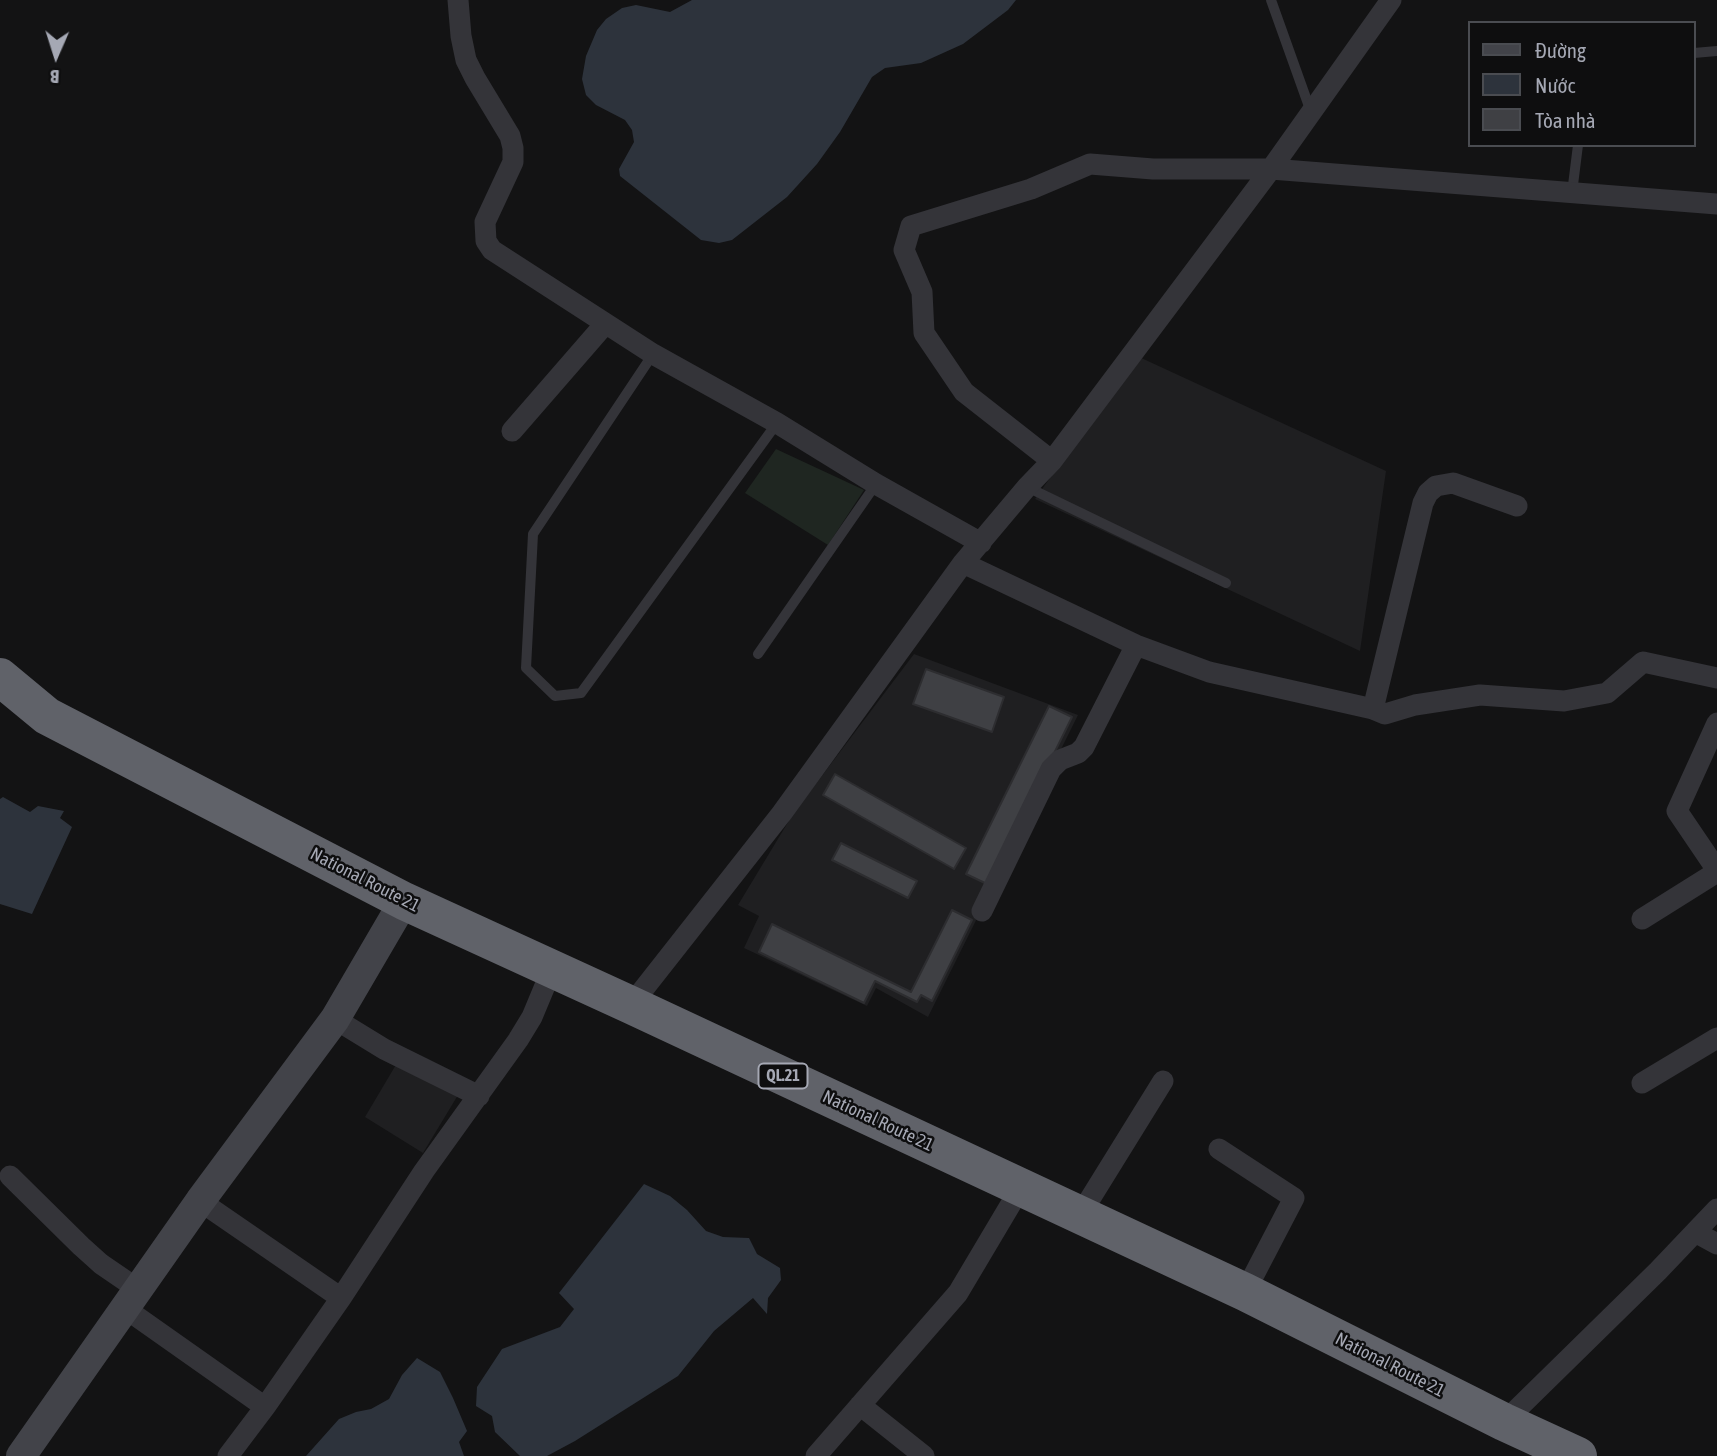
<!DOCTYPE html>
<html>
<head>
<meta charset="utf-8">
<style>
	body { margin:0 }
	#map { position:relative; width:1717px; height:1456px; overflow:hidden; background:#131314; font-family:"Asap Condensed",sans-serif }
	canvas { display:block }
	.legend { position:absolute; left:1468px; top:21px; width:228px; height:126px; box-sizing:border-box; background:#0e0e0f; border:2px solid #4a4c51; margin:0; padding:9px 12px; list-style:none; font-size:21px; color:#a5a8b4 }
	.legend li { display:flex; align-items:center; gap:14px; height:35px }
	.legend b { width:35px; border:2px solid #4a4c51 }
	.north { position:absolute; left:21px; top:21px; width:70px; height:70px; -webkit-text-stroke:5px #0e0e0f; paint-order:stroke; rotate:183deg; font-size:19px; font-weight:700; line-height:28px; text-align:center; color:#a5a8b4 }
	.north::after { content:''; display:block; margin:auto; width:24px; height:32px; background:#a5a8b4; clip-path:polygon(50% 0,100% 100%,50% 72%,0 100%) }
</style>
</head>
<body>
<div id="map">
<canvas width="1717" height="1456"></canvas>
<ul class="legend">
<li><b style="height:9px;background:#424349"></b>Đường</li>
<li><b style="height:19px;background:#2d333c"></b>Nước</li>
<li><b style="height:19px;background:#3f4044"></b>Tòa nhà</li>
</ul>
<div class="north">B</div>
</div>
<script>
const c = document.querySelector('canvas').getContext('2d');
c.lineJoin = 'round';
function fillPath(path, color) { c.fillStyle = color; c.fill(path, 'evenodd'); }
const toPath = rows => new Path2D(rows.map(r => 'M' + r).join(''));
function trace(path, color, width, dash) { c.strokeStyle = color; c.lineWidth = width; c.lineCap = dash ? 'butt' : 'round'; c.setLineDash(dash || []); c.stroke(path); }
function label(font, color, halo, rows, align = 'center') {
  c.font = font + ' "Asap Condensed",sans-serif'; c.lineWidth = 5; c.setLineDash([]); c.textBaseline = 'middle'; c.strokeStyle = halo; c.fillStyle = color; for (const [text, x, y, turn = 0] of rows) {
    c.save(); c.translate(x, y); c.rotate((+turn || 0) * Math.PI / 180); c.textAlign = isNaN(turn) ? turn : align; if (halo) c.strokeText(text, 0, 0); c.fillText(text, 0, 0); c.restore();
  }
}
fillPath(toPath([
	[1137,356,1386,471,1360,651,1035,499],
	[914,654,1078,715,928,1017,876,988,867,1006,744,948,759,916,738,905,793,814],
	[397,1063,458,1095,423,1153,365,1117]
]), '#1f1f21');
fillPath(toPath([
	[776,449,864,490,828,545,745,493]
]), '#1f2621');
fillPath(toPath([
	[692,0,1016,0,1008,10,963,44,921,63,885,68,872,77,840,132,817,164,787,197,732,240,719,243,701,240,620,176,619,169,634,142,632,130,625,120,596,105,586,95,582,79,586,56,597,30,606,19,622,8,636,5,670,12],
	[3,797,30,812,38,806,64,811,60,818,72,827,32,914,0,904,0,799],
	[644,1184,670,1196,687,1210,706,1231,723,1237,749,1238,757,1254,780,1268,781,1280,768,1298,767,1314,753,1298,714,1331,678,1376,575,1441,547,1456,520,1456,495,1432,492,1416,476,1406,477,1387,502,1349,560,1327,574,1309,559,1293],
	[417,1358,440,1372,453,1398,467,1431,459,1442,464,1456,306,1456,339,1419,356,1412,371,1409,389,1399,402,1375]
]), '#2d333c');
const building = toPath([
	[926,669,1004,697,992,732,913,704,926,669],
	[1049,706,1072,717,989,885,966,874,1049,706],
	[835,774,966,848,954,869,823,795,835,774],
	[841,843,917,881,908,898,832,860,841,843],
	[952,910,972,920,932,1001,921,995,917,1002,875,981,864,1003,759,952,772,924,911,992,952,910]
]);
fillPath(building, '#3f4044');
trace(building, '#2d2d30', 2);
trace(toPath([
	[1271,0,1311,112],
	[1694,53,1717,51],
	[1572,193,1578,145],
	[653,354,533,534,526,668,555,696,581,693,777,423],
	[1027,487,1226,583],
	[758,654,876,484]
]), '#343439', 10);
trace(toPath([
	[458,0,461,36,466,60,475,78,510,136,513,148,513,162,485,222,486,241,492,250,653,354,777,423,876,484,981,543],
	[512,431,605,324],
	[1052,461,964,392,924,333,922,292,904,250,911,226,1031,189,1090,164,1153,169,1271,169,1717,204],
	[963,563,1136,645,1209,672,1373,709,1385,714,1415,705,1480,695,1564,701,1607,693,1643,662,1717,678],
	[1373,709,1423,503,1428,493,1436,486,1453,483,1517,506],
	[1717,723,1677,811,1717,870],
	[982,911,1051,769,1060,760,1078,753,1084,747,1136,645],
	[1642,919,1717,872],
	[631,1005,782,813,963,563,1027,487,1052,461,1271,169,1391,0],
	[335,1019,384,1049,479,1096],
	[1642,1083,1717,1038],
	[1219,1149,1294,1198,1245,1292],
	[10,1176,81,1246,101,1264,139,1290],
	[200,1201,341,1298],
	[1080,1215,1163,1081],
	[1695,1232,1717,1244],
	[126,1309,265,1407],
	[860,1405,924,1456],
	[1504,1422,1658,1271,1717,1209],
	[228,1456,265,1407,341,1298,424,1171,518,1040,532,1017,552,969],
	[816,1456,958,1293,1021,1187]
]), '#343439', 21);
trace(toPath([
	[21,1456,200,1201,335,1019,404,901]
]), '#424349', 30);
trace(toPath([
	[0,677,47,716,404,901,631,1005,1245,1292,1504,1422,1578,1456]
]), '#606269', 38);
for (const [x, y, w] of [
	[783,1076,49]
]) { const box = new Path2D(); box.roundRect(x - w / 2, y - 12.5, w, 25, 5); c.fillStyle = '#0e0e0f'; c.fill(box); trace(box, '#a5a8b4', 2); }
label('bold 16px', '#a5a8b4', null, [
	["QL.21",783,1076]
]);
label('18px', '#a5a8b4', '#0e0e0f', [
	["National Route 21",365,880,27],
	["National Route 21",878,1121,25],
	["National Route 21",1390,1365,27]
]);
</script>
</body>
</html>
